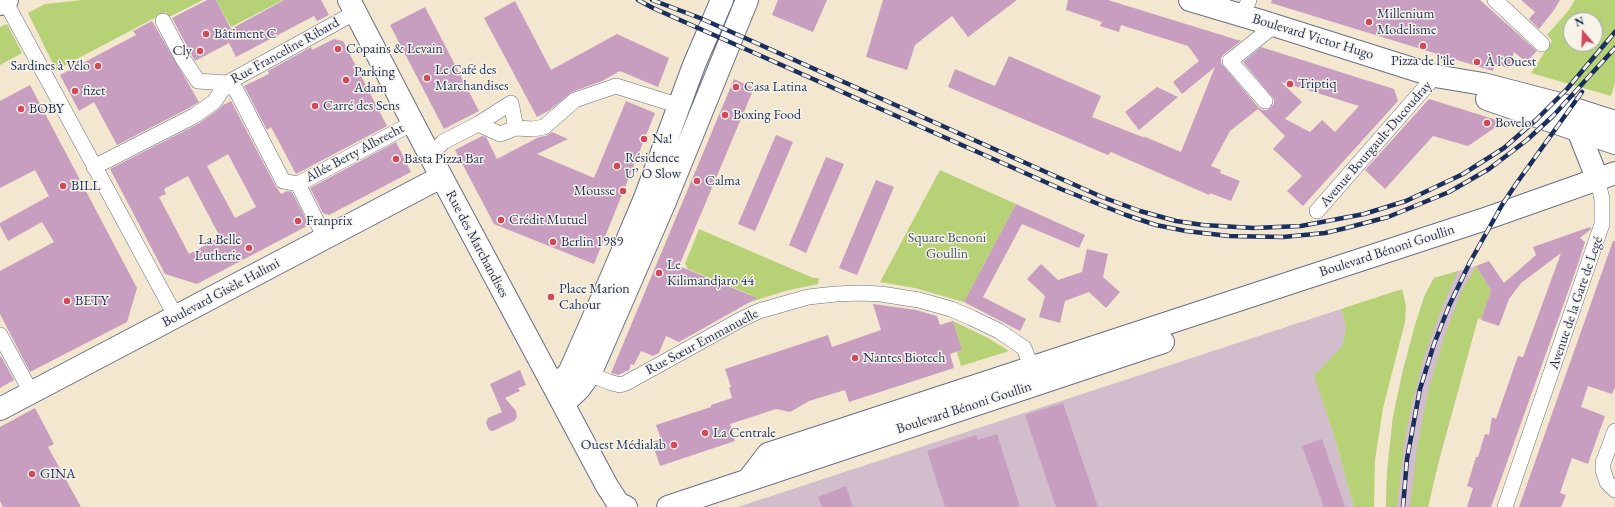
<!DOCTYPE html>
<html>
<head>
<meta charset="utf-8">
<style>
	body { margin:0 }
	#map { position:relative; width:1615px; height:507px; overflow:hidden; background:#f3e7cf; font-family:"EB Garamond",serif }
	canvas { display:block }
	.north { position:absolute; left:1563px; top:12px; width:40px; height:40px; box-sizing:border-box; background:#f7f3e8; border:1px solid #9fa5b1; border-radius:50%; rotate:341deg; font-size:11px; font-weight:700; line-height:16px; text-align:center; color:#1b2f5e }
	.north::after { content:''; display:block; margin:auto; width:14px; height:18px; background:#d1495b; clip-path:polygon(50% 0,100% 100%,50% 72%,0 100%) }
</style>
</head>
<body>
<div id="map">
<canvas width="1615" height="507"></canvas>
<div class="north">N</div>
</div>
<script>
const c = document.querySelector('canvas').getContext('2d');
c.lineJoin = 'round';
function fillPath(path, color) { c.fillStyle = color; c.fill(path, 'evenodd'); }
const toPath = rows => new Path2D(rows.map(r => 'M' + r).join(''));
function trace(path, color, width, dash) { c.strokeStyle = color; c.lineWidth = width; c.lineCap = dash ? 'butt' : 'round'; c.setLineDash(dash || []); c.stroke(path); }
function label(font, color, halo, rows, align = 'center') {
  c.font = font + ' "EB Garamond",serif'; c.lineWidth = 3; c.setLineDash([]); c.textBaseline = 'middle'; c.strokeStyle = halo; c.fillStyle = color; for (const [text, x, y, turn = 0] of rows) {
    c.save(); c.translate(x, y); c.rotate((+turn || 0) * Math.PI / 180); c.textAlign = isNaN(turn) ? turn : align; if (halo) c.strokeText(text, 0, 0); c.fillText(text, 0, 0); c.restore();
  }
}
fillPath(toPath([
	[1476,266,1491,290,1481,319,1478,318,1439,460,1428,507,1386,507,1387,472,1393,417,1403,370,1424,297,1434,278],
	[1341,309,1346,326,1343,345,1315,376,1332,429,1354,507,738,507]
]), '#d1bdcc');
fillPath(toPath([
	[83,0,203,0,169,17,166,12,56,70,28,13,45,4],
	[216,0,283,0,231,27],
	[1575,0,1615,0,1615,83,1611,96,1531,73,1552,41,1547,35,1568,11],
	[1571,20,1595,20,1595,44,1571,44],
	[7,24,22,53,0,65,0,27],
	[940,170,1016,204,964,302,915,288,880,282],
	[699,229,813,278,819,278,818,284,785,291,750,302,751,295,688,269,685,264],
	[1476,266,1491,290,1481,319,1478,318,1439,460,1428,507,1410,507,1417,448,1429,387,1445,335,1462,290],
	[1458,271,1443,305,1425,354,1413,399,1404,444,1397,507,1386,507,1387,472,1393,417,1403,370,1415,325,1424,297,1434,278],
	[1402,289,1406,306,1405,322,1383,408,1375,460,1374,507,1354,507,1332,429,1314,376,1343,345,1346,326,1341,309],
	[953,321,988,338,1009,351,961,366,957,352,962,350]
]), '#b7d176');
fillPath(toPath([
	[207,0,216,0,231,29,284,0,321,0,329,15,317,21,314,16,236,57,229,43,195,61,172,18],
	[778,0,827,0,813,32,772,15],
	[883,0,1017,0,968,37,952,16,915,45,907,70,866,57],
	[1068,0,1108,0,1241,41,1224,54,1221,58,1221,63,1258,107,1262,110,1267,110,1271,107,1274,104,1274,99,1243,62,1261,47,1394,89,1398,101,1303,206,1287,191,1302,176,1273,149,1285,136,1258,109,1230,131,1211,166,1221,170,1220,173,1240,181,1231,201,1210,193,1209,195,1111,152,1108,155,948,87,955,69,995,86,1009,56,1101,96,1092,117,1145,138,1143,136,1181,152,1215,67,1182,94,1173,82,1199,61,1188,46,1121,25,1119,32,1100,26,1102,22,1066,10],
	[1281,82,1314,92,1359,106,1335,132,1322,120,1310,132,1285,119,1302,102],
	[1272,0,1480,0,1537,51,1526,62,1514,52,1509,68,1495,64,1493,71,1271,3],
	[1521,0,1560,0,1554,10,1539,29,1529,19,1535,12],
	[515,1,551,70,617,34,669,58,658,87,620,71,602,81,572,92,550,110,537,117,484,18],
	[425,7,479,111,444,129,390,25],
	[152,21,199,102,189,108,117,145,94,102,79,111,60,75,136,35,133,31],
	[334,39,343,41,387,126,296,174,271,127,267,130,244,86,269,74,268,71,311,47,312,50],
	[734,79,754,88,679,266,757,298,679,342,666,336,659,353,653,356,641,351,634,365,631,364,629,370,618,375,611,373],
	[30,85,137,288,127,322,30,372,0,314,0,271,54,242,42,222,8,241,0,226,0,223,49,196,35,170,0,188,0,101],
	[1157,87,1178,97,1139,130,1125,112],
	[1429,99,1503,122,1468,146,1433,136,1385,189,1365,170],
	[231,101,275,185,281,194,287,191,292,192,309,225,197,284,165,274,110,169,198,124,219,109,223,105],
	[228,154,256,207,235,218,207,166],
	[188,176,220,237,189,254,159,197,166,194,164,189],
	[626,101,655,113,594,264,494,224,455,150,482,136,486,137,497,159,539,137,546,136,552,132,568,139,537,154,594,178],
	[776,135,793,142,755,231,738,224],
	[396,142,411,172,329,215,323,213,310,188],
	[826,157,844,164,806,253,789,245],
	[876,180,894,187,857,275,839,268],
	[1016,204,1085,235,1079,248,1022,224,983,297,1026,319,1020,331,964,302],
	[1590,227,1591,229,1580,238,1585,242,1578,264,1491,507,1467,507,1473,488,1467,486,1476,457,1478,457,1485,434,1489,435,1492,417,1496,419,1518,356,1523,357,1561,253,1521,283,1509,299,1499,326,1481,320,1491,290,1476,266,1489,261,1504,283,1536,255,1533,247],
	[1613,241,1615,241,1615,387,1612,394,1588,386,1581,407,1605,416,1591,455,1588,464,1572,458,1560,493,1566,495,1561,507,1519,507],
	[1087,249,1108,254,1103,277,1120,292,1106,308,1089,292,1065,301,1060,323,1039,317,1045,296,1027,279,1041,264,1058,280,1082,272],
	[873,304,916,310,937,316,940,325,953,321,962,350,950,354,954,368,849,402,845,390,809,401,790,412,776,409,730,424,735,441,660,466,652,442,661,439,656,425,711,407,711,405,732,398,729,387,731,387,725,369,828,335,832,347,881,330],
	[1,356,14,380,0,388,0,357],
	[520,370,526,385,518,388,520,391,505,398,516,411,517,417,514,421,493,431,489,430,486,423,488,418,502,412,490,384],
	[1063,403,1098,507,1056,507,1025,415],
	[35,408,54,444,48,447,81,507,3,507,0,501,0,427],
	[997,434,1020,507,945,507,927,451,976,435,978,440],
	[1322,439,1345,507,1324,507,1302,446],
	[846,486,853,507,822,507,818,497]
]), '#c79ec0');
const street = toPath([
	[1495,0,1542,44],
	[5,1,176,317],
	[1242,16,1249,0],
	[163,21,183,59,198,81,227,83,236,90,283,181,298,184,325,238],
	[1265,101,1230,61,1275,25],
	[478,124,511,103,516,128],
	[430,156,443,142,478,124,500,134,516,128,533,129,544,127,575,100,616,86,680,106],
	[94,167,194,116,214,102,227,83,356,12],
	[298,184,413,123],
	[1317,211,1435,76],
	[0,335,31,392],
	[590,374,609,382,620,385,626,383,740,320,759,311,808,297,836,294,860,293,881,294,919,300,951,309,972,318,999,331,1024,348,1032,368],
	[1615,431,1603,463,1603,470,1607,482,1615,490],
	[1505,507,1602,224,1602,199,1597,178]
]);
const secondary = toPath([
	[349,0,425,146,607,486,618,503,626,507],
	[1190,0,1264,22,1435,76,1483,84,1556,103,1615,122],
	[1487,99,1615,143],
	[1578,130,1597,178],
	[554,387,569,373,612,276,645,198,694,65,722,0],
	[563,404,579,389,590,374,598,356,664,204,747,0],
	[0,409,441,177],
	[748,480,768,454,1482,220,1615,173],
	[668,507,1163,342]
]);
const primary = toPath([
	[0,4,7,0]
]);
trace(street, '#676f86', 16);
trace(secondary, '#676f86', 24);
trace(primary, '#676f86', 24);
trace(street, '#fff', 15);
trace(secondary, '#fff', 22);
trace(primary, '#fff', 22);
const rail = toPath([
	[638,0,653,8,1061,189,1126,215,1156,225,1186,231,1229,236,1283,237,1325,233,1346,228,1388,217,1449,192,1489,169,1527,140,1553,116,1615,48],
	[652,0,700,18,1102,197,1140,211,1176,221,1203,225,1254,228,1301,226,1364,214,1406,201,1463,174,1504,148,1537,119,1567,89,1615,32],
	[1403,507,1407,459,1420,389,1434,344,1449,306,1470,262,1502,205,1516,184,1582,92]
]);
trace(rail, '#1b2f5e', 4.5);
trace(rail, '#f7f3e8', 3, [9]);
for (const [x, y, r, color] of [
	[1369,22,4,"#d1495b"],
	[206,34,4,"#d1495b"],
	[1423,46,4,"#d1495b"],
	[338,49,4,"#d1495b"],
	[200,51,4,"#d1495b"],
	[1477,62,4,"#d1495b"],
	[98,66,4,"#d1495b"],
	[427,78,4,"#d1495b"],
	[346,80,4,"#d1495b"],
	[1290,84,4,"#d1495b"],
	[736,87,4,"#d1495b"],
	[75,91,4,"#d1495b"],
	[315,106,4,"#d1495b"],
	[21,109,4,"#d1495b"],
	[725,115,4,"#d1495b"],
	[1487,123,4,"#d1495b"],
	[644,139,4,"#d1495b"],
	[396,159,4,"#d1495b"],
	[617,166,4,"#d1495b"],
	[697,181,4,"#d1495b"],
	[63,186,4,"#d1495b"],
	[623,191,4,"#d1495b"],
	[501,220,4,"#d1495b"],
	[298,221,4,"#d1495b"],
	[553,242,4,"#d1495b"],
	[249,248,4,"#d1495b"],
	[659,273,4,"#d1495b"],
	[551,297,4,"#d1495b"],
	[67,301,4,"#d1495b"],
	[855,358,4,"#d1495b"],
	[705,433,4,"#d1495b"],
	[674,445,4,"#d1495b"],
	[32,474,4,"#d1495b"]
]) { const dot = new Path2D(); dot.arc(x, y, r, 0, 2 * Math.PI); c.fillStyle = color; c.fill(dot); trace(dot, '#f7f3e8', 1.5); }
label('14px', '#1b2f5e', '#f7f3e8', [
	["Millenium",1377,14],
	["Modelisme",1377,30],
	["Bâtiment C",214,34],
	["Copains & Levain",346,49],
	["Cly",192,51,"right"],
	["Pizza de l'île",1423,61,"center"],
	["À l'Ouest",1485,62],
	["Sardines à Vélo",90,66,"right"],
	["Le Café des",435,70],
	["Marchandises",435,86],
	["Parking",354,72],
	["Adam",354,88],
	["Triptiq",1298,84],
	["Casa Latina",744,87],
	["fizet",83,91],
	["Carré des Sens",323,106],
	["BOBY",29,109],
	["Boxing Food",733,115],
	["Bovelo",1495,123],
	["Na!",652,139],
	["Résidence",625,158],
	["U’ O Slow",625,174],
	["Basta Pizza Bar",404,159],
	["Calma",705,181],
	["BILL",71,186],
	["Mousse",615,191,"right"],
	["Crédit Mutuel",509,220],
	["Franprix",306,221],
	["La Belle",241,240,"right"],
	["Lutherie",241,256,"right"],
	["Berlin 1989",561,242],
	["Le",667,265],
	["Kilimandjaro 44",667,281],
	["Place Marion",559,289],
	["Cahour",559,305],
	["BETY",75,301],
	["Nantes Biotech",863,358],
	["La Centrale",713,433],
	["Ouest Médialab",666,445,"right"],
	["GINA",40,474]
], 'left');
label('14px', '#1b2f5e', '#f7f3e8', [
	["Boulevard Victor Hugo",1313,37,17],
	["Rue Franceline Ribard",285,51,-29],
	["Avenue Bourgault-Ducoudray",1376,144,-49],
	["Allée Berty Albrecht",355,153,-28],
	["Rue des Marchandises",477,244,62],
	["Boulevard Bénoni Goullin",1387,251,-18],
	["Boulevard Gisèle Halimi",221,293,-28],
	["Avenue de la Gare de Legé",1576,303,-71],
	["Rue Sœur Emmanuelle",702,342,-28],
	["Boulevard Bénoni Goullin",964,408,-18]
]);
label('14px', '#425864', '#f7f3e8', [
	["Square Benoni",947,238],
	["Goullin",947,254]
]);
</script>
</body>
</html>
